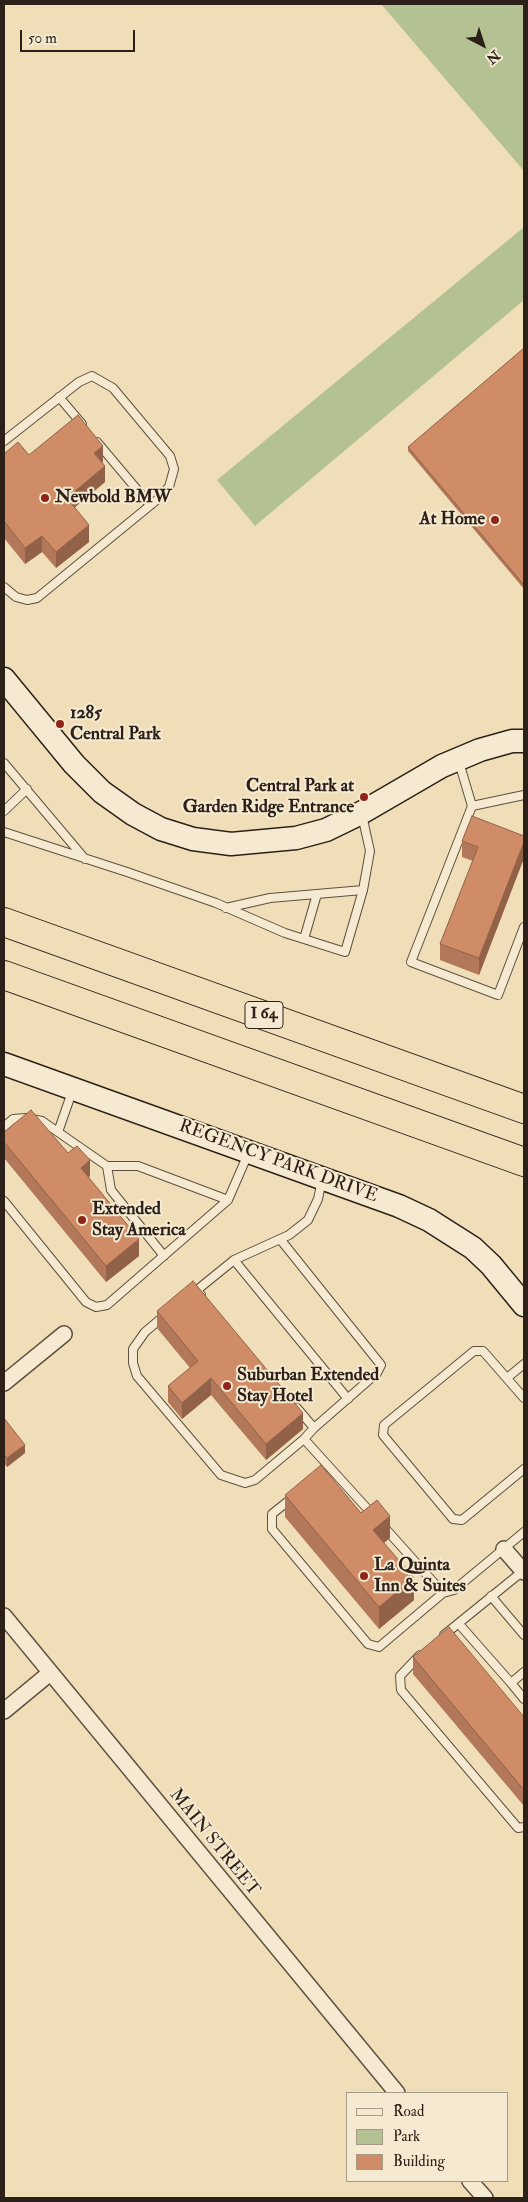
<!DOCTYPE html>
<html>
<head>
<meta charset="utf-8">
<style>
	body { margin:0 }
	#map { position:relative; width:528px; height:2202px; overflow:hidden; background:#f0deb8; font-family:"IM FELL Double Pica",serif }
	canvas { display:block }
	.frame { position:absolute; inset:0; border:5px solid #2c2018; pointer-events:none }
	.legend { position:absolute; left:346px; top:2092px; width:162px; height:90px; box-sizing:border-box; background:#f5ead1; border:1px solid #a59987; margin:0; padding:6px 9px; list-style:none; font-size:15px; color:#2c2018 }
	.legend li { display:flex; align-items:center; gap:10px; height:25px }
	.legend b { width:25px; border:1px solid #a59987 }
	.north { position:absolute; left:458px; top:20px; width:50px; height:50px; -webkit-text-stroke:4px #f5ead1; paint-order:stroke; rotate:140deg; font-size:14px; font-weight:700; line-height:20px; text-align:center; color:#2c2018 }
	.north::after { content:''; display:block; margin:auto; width:18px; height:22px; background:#2c2018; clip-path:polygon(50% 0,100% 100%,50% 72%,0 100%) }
	.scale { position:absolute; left:20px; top:30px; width:115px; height:22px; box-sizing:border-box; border:2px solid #2c2018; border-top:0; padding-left:6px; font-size:15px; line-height:18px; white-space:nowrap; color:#2c2018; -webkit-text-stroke:4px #f5ead1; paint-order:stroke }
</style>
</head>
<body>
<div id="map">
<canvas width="528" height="2202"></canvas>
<div class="frame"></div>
<ul class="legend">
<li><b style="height:6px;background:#f5ead1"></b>Road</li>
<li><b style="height:14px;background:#b4c293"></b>Park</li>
<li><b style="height:14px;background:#cf8c67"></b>Building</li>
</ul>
<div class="north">N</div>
<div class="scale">50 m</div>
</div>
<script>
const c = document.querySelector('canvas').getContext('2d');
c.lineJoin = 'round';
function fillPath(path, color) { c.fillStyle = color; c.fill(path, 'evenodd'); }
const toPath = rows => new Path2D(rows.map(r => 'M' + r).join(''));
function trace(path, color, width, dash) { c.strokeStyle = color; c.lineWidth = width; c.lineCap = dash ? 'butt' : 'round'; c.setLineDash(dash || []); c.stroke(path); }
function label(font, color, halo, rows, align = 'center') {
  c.font = font + ' "IM FELL Double Pica",serif'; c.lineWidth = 4; c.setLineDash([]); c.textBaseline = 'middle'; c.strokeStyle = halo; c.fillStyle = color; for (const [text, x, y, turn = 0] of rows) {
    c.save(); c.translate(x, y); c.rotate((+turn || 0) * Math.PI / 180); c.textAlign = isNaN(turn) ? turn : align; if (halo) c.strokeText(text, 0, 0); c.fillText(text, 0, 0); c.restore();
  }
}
fillPath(toPath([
	[381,4,524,4,524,171],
	[524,227,524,300,255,526,217,480]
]), '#b4c293');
const lane = toPath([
	[59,397,82,424],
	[4,441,79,382,92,376,113,388,170,456,174,469,169,487,158,499,37,598,27,600,16,597,4,587],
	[97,442,150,505],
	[459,762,472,806],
	[4,763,85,859],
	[524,795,472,806,411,962,498,995,524,927],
	[4,811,27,789],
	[4,832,127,872,216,903,285,933,345,952,363,890,370,851,362,815],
	[226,908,270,898,363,890],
	[304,939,317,894],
	[4,1127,13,1119,26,1118,42,1121,107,1166,138,1166,228,1200],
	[58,1132,72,1092],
	[107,1166,111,1190,164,1256],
	[4,1201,86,1302,96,1307,107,1305,228,1200,248,1154],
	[280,1239,381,1365,377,1373,314,1428],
	[234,1260,348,1399],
	[201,1295,197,1290,234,1260,289,1235,308,1220,318,1199,322,1180],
	[164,1316,145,1332,133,1349,133,1363,137,1376,221,1475,245,1483,255,1480,304,1439],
	[507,1378,524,1364],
	[524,1398,483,1351,474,1351,384,1425,383,1435,453,1519,462,1520,524,1469],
	[297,1408,314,1428,304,1439,373,1515],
	[292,1498,272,1514,272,1529,368,1644,379,1647,443,1593,454,1590,524,1532],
	[384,1527,443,1593],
	[491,1596,524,1635],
	[459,1624,511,1683,524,1672],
	[444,1635,523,1571],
	[420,1655,400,1676,401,1690,518,1828,524,1827],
	[511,1683,524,1699]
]);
const street = toPath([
	[4,1383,64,1334],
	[504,1549,524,1572],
	[4,1616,397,2093],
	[4,1711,50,1673],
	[470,2181,485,2198]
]);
const secondary = toPath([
	[4,679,74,764,102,792,133,814,161,829,193,839,231,844,296,838,326,830,361,813,442,766,480,750,512,741,524,741],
	[4,1064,399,1206,429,1220,473,1248,491,1265,524,1305]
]);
const highway = toPath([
	[4,922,524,1109],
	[4,975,524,1162]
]);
trace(lane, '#5d5040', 10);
trace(street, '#5d5040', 18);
trace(secondary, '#2c2018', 25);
trace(highway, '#2c2018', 30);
trace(lane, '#f5ead1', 8);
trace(street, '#f5ead1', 15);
trace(secondary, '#f5ead1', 22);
trace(highway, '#f0deb8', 28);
fillPath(toPath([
	[524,348,524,589,408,451,408,447],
	[4,454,29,455,103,462,102,463,105,482,75,507,89,542,56,568,42,552,25,564,4,538],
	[524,836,524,858,479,975,440,960,440,944,473,861,462,857,462,841],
	[4,1132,68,1153,90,1176,88,1178,139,1256,106,1282,4,1158],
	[157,1311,303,1429,266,1460,211,1395,182,1419,168,1402,168,1386,190,1368,157,1328],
	[4,1418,25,1453,7,1467,4,1463],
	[285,1495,361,1513,390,1538,384,1542,414,1600,379,1629,285,1517],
	[413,1657,524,1717,524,1806,413,1674]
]), '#b27859');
fillPath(toPath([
	[103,446,103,462,94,469,94,453],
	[105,466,105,482,67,514,67,498],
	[89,525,89,542,56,568,56,552],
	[42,536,42,552,25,564,25,548],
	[524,842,524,858,479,975,479,958],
	[90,1160,90,1176,81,1185,81,1168],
	[139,1239,139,1256,106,1282,106,1266],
	[211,1378,211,1395,182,1419,182,1403],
	[303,1413,303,1429,266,1460,266,1444],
	[25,1445,25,1453,7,1467,7,1458],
	[390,1516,390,1538,373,1552,373,1530],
	[414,1578,414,1600,379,1629,379,1607]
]), '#916248');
const building = toPath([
	[524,348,524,585,408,447,524,348],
	[78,415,103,446,94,453,105,466,67,498,89,525,56,552,42,536,25,548,4,521,4,454,18,442,29,455,78,415],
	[472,816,524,836,524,842,479,958,440,944,478,847,462,841,472,816],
	[31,1110,68,1153,77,1146,90,1160,81,1168,139,1239,106,1266,4,1142,4,1132,31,1110],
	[193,1281,303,1413,266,1444,211,1378,182,1403,168,1386,198,1361,157,1311,193,1281],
	[4,1418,25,1445,7,1458,4,1454,4,1418],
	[321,1465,361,1513,377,1500,390,1516,373,1530,414,1578,379,1607,285,1495,321,1465],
	[449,1627,524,1717,524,1790,413,1657,449,1627]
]);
fillPath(building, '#cf8c67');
trace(building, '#916248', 1);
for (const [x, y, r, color] of [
	[45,498,5,"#8f2418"],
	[495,520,5,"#8f2418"],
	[60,724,5,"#8f2418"],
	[364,797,5,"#8f2418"],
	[82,1220,5,"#8f2418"],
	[227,1386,5,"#8f2418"],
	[364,1576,5,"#8f2418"]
]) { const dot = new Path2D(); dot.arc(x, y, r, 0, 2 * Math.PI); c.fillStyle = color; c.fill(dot); trace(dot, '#f5ead1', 2); }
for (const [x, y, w] of [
	[264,1015,38]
]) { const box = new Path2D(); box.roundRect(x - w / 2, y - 13.5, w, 27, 4); c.fillStyle = '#f5ead1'; c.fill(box); trace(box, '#2c2018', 1); }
label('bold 16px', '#2c2018', null, [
	["I 64",264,1015]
]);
label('bold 18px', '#2c2018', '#f5ead1', [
	["Newbold BMW",55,498],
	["At Home",485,520,"right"],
	["1285",70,714],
	["Central Park",70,735],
	["Central Park at",354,787,"right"],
	["Garden Ridge Entrance",354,808,"right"],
	["Extended",92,1210],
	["Stay America",92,1231],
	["Suburban Extended",237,1376],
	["Stay Hotel",237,1397],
	["La Quinta",374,1566],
	["Inn & Suites",374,1587]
], 'left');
label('18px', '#2c2018', '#f5ead1', [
	["REGENCY PARK DRIVE",278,1162,20],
	["MAIN STREET",214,1843,51]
]);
</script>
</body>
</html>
